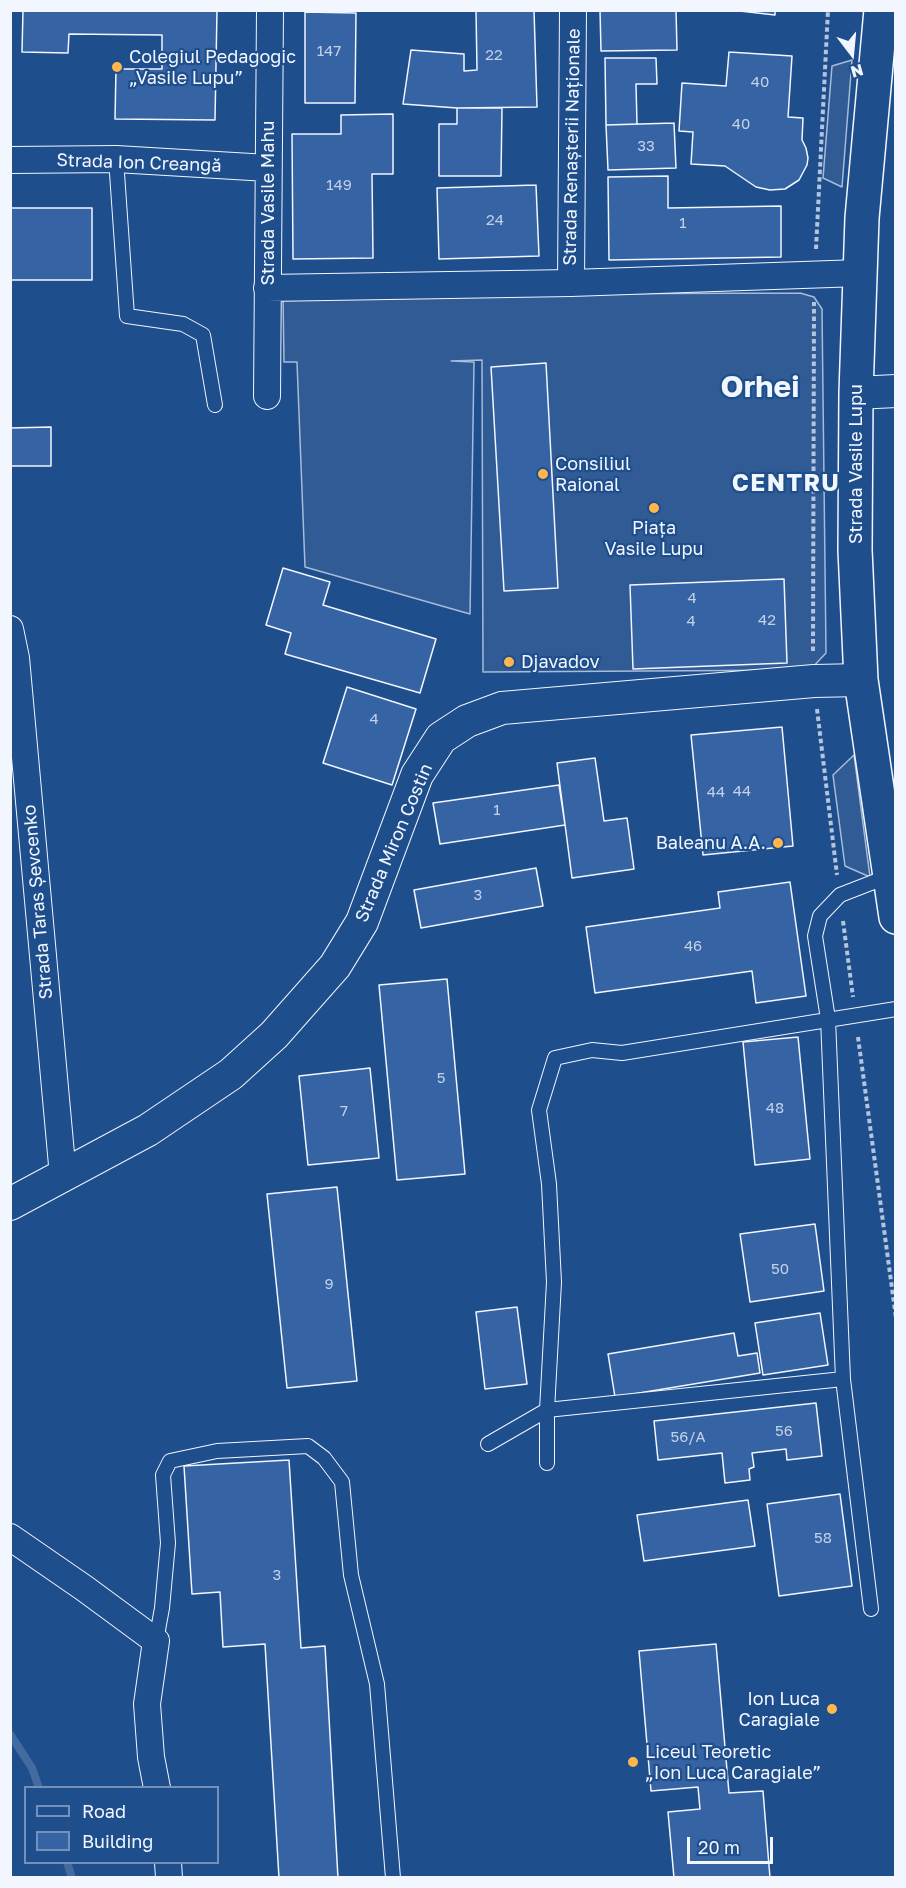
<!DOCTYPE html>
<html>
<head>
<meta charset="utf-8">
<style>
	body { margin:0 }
	#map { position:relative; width:906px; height:1888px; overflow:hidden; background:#1f4e8c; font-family:"Golos Text",sans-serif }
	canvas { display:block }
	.frame { position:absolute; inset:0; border:12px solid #f2f6ff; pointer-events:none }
	.legend { position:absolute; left:24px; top:1786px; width:195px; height:78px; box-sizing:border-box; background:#1f4e8c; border:2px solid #7391ba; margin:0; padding:8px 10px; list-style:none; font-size:18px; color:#f2f6ff }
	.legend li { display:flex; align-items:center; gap:12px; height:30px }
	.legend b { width:30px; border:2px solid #7391ba }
	.north { position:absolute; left:822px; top:24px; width:60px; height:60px; -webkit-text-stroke:4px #1f4e8c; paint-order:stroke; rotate:164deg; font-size:16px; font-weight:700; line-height:24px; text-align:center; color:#f2f6ff }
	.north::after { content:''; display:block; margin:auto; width:21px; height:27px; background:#f2f6ff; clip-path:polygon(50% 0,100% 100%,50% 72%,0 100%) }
	.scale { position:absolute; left:687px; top:1837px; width:86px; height:27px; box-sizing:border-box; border:3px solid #f2f6ff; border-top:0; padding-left:8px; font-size:18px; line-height:21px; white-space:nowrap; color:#f2f6ff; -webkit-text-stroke:4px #1f4e8c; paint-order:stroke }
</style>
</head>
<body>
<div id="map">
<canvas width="906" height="1888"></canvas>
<div class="frame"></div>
<ul class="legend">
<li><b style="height:8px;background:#1f4e8c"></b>Road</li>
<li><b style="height:16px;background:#3563a3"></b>Building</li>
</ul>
<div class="north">N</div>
<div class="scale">20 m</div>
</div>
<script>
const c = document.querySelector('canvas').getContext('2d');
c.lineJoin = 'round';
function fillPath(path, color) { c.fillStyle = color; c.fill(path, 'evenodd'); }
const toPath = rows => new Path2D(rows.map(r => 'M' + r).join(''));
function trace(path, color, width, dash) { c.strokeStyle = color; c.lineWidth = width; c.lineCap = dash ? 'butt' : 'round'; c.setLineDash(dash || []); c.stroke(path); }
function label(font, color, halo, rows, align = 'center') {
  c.font = font + ' "Golos Text",sans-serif'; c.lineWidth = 4.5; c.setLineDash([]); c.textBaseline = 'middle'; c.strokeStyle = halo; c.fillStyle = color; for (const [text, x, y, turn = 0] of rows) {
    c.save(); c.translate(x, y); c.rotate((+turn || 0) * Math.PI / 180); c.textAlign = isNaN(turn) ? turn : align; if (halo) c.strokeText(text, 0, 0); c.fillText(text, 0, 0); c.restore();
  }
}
const built = toPath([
	[852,60,842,187,823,178,832,66,852,60],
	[800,293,814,297,822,309,826,653,810,670,483,672,482,360,451,361,474,362,470,614,305,567,297,362,284,362,283,295,800,293],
	[854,755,870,877,845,866,833,775,854,755]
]);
fillPath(built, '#305b95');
trace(built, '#a8bbd7', 1.5);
trace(toPath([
	[10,1734,32,1768,39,1788],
	[67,1862,72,1878]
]), '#446ba0', 8);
const building = toPath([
	[23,10,217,10,215,120,115,119,116,69,162,69,162,35,69,34,68,53,22,52,23,10],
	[476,10,534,10,537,107,457,108,403,104,411,50,464,54,464,71,477,70,476,10],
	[600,10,676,10,677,50,601,51,600,10],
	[731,10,775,10,775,15,731,10],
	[305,12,356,13,355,103,305,103,305,12],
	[729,52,792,56,788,117,803,118,802,140,806,148,808,158,807,165,799,180,785,189,770,190,756,187,725,166,691,164,693,132,679,131,682,83,726,86,729,52],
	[605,58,656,58,657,84,636,84,637,124,606,125,605,58],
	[457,108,502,108,501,176,439,176,439,124,457,124,457,108],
	[393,114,393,174,372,174,373,258,293,259,292,134,341,134,341,115,393,114],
	[674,123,676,168,608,170,606,125,674,123],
	[668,176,668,208,781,206,781,257,609,260,608,177,668,176],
	[536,185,539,256,439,259,437,188,536,185],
	[10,208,92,208,92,280,10,280,10,208],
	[546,363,558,588,504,591,491,367,546,363],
	[51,427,51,466,10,466,10,428,51,427],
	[283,568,330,582,323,605,436,639,420,693,285,654,291,633,266,625,283,568],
	[784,579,787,663,633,669,630,585,784,579],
	[347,687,416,709,392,785,323,763,347,687],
	[782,727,793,846,703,855,691,735,782,727],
	[595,758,604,821,627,818,634,869,572,878,557,763,595,758],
	[559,785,565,825,440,844,433,803,559,785],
	[536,868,543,906,421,928,414,890,536,868],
	[790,882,806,996,756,1003,752,971,595,993,586,927,720,908,718,892,790,882],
	[447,979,465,1174,397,1180,379,985,447,979],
	[798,1037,810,1159,755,1165,743,1042,798,1037],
	[370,1068,379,1158,308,1165,299,1076,370,1068],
	[337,1187,357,1381,287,1388,267,1194,337,1187],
	[815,1224,824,1291,750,1302,740,1234,815,1224],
	[517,1307,527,1384,485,1389,476,1312,517,1307],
	[820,1313,828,1365,763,1375,755,1323,820,1313],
	[734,1333,738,1356,757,1353,760,1373,615,1397,608,1354,734,1333],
	[816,1403,822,1456,787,1460,786,1449,752,1453,754,1467,749,1469,750,1480,725,1483,722,1453,658,1460,654,1421,816,1403],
	[289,1460,301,1648,325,1646,338,1878,279,1878,265,1644,223,1647,220,1592,192,1594,184,1466,289,1460],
	[840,1494,852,1586,779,1596,767,1504,840,1494],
	[748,1500,755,1546,644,1561,637,1515,748,1500],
	[716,1644,729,1793,763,1791,770,1878,674,1878,668,1812,700,1809,698,1787,651,1791,639,1651,716,1644]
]);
fillPath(building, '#3563a3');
trace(building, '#f2f6ff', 1.5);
const service = toPath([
	[116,159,127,316,183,324,203,335,215,405],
	[488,1444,547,1410,843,1379],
	[547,1463,547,1410,554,1282,549,1184,539,1110,555,1058,592,1050,622,1053,896,1009],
	[871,1609,843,1379,828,1019,815,936,820,916,840,895,889,876],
	[156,1641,162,1608,168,1543,163,1475,170,1461,217,1451,308,1446,324,1458,342,1482,351,1575,377,1684,393,1878]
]);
const minor = toPath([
	[10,160,116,159,268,168],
	[571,283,573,10],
	[267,288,571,283,860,273],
	[267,396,270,10],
	[10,629,16,658,63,1176],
	[10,1537,84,1588,156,1641,147,1704,151,1757,157,1788],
	[168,1862,169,1878]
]);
const tertiary = toPath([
	[856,393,896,391],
	[10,1204,148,1130,231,1074,274,1035,335,966,362,922,417,775,441,738,467,721,502,708,814,681,861,680]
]);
const secondary = toPath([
	[881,10,862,218,856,393,855,550,861,680,896,917]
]);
trace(service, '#f2f6ff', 16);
trace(minor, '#f2f6ff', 28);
trace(tertiary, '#f2f6ff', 34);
trace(secondary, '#f2f6ff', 36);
trace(toPath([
	[816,249,828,10],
	[813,651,814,302],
	[817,709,837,875],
	[843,921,853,997],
	[858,1037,896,1318]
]), '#b3c4dc', 4, [4.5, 3]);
trace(service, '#1f4e8c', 14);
trace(minor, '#1f4e8c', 26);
trace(tertiary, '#1f4e8c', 32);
trace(secondary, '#1f4e8c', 33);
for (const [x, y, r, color] of [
	[117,67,6,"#ffb74d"],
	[543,474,6,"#ffb74d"],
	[654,508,6,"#ffb74d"],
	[509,662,6,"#ffb74d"],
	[778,843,6,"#ffb74d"],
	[832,1709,6,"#ffb74d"],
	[633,1762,6,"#ffb74d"]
]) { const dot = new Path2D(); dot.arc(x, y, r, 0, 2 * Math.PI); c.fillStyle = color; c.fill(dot); trace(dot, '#1f4e8c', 2); }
label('15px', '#c3d1e8', null, [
	["147",329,51],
	["22",494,55],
	["40",760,82],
	["40",741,124],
	["33",646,146],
	["149",339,185],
	["24",495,220],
	["1",683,223],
	["4",692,598],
	["42",767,620],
	["4",691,621],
	["4",374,719],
	["44",742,791],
	["44",716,792],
	["1",497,810],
	["3",478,895],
	["46",693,946],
	["5",441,1078],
	["48",775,1108],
	["7",344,1111],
	["50",780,1269],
	["9",329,1284],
	["56",784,1431],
	["56/A",688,1437],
	["58",823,1538],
	["3",277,1575]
]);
label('18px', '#f2f6ff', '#1f4e8c', [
	["Colegiul Pedagogic",129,57],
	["„Vasile Lupu”",129,78],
	["Consiliul",555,464],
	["Raional",555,485],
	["Piața",654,528,"center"],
	["Vasile Lupu",654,549,"center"],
	["Djavadov",521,662],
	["Baleanu A.A.",766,843,"right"],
	["Ion Luca",820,1699,"right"],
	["Caragiale",820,1720,"right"],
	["Liceul Teoretic",645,1752],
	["„Ion Luca Caragiale”",645,1773]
], 'left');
label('18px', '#f2f6ff', '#1f4e8c', [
	["Strada Renașterii Naționale",572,147,-89],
	["Strada Ion Creangă",139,163,2],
	["Strada Vasile Mahu",268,203,-90],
	["Strada Vasile Lupu",856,464,-90],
	["Strada Miron Costin",394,843,-67],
	["Strada Taras Șevcenko",38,902,-95]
]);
c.letterSpacing = '1.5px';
label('bold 24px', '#f2f6ff', '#1f4e8c', [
	["CENTRU",786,483]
]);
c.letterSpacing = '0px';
label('bold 30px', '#f2f6ff', '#1f4e8c', [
	["Orhei",760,387]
]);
</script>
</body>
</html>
